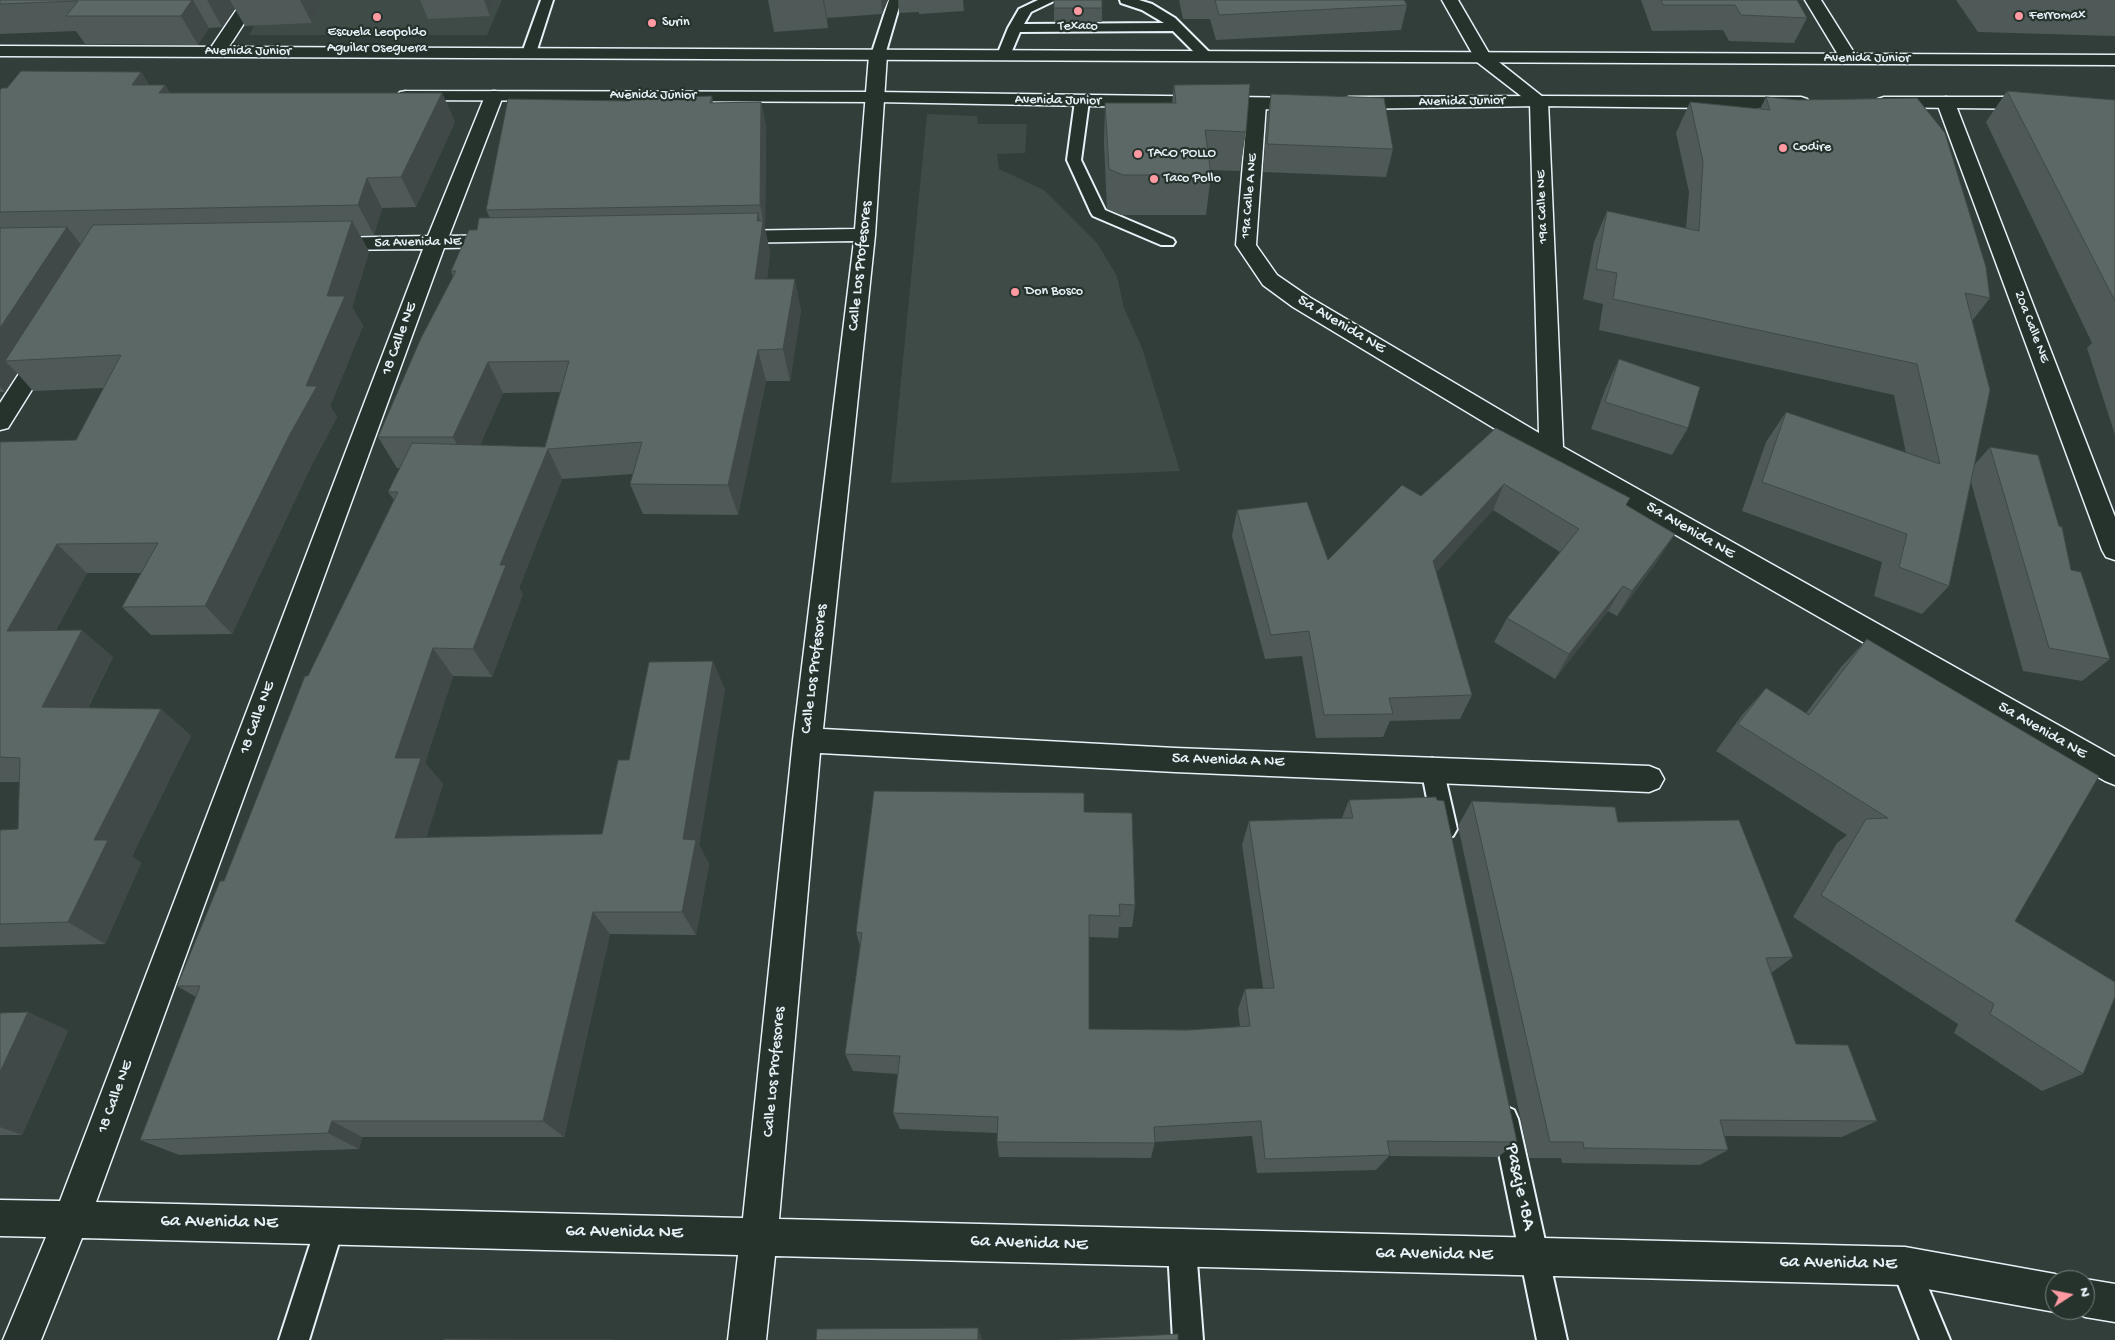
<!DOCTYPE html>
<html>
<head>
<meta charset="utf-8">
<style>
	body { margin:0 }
	#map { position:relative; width:2115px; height:1340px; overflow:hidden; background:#323e39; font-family:"Gochi Hand",sans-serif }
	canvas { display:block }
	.north { position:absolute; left:2045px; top:1270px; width:50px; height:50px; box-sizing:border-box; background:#26332d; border:1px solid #747f7e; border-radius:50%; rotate:79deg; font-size:14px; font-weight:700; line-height:20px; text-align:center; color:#e8f1f8 }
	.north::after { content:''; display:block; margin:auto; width:18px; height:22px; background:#ff9aa2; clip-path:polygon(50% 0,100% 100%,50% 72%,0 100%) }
</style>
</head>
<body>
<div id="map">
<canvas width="2115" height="1340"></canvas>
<div class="north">N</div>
</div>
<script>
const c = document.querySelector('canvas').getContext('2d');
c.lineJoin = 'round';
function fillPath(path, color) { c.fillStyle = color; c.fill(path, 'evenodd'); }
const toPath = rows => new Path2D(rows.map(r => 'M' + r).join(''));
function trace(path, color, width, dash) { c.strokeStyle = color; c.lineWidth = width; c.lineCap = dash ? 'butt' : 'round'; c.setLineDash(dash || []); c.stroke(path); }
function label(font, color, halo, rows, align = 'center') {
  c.font = font + ' "Gochi Hand",sans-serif'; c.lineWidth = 4.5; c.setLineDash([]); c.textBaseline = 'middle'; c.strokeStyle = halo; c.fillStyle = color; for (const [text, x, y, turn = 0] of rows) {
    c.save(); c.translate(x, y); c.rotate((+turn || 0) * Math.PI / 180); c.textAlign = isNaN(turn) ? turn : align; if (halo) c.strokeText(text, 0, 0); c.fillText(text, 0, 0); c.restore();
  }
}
fillPath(toPath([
	[268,0,502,0,487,35,249,35],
	[927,114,977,116,978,124,1027,124,1025,153,997,154,999,169,1044,190,1097,243,1117,276,1124,308,1142,348,1180,471,891,483]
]), '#3f4b46');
const service = toPath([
	[541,0,553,0,536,53,529,57,522,53,541,0],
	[889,0,901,0,885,55,878,59,871,55,889,0],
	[1038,0,1056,0,1031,12,1024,24,1164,23,1142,10,1121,3,1120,0,1139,0,1152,4,1175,18,1213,56,1211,59,1201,59,1173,31,1020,32,1009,58,999,58,997,55,1008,28,1019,9,1038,0],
	[1082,97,1089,101,1081,160,1105,210,1173,239,1175,242,1173,245,1161,245,1093,216,1091,213,1067,160,1075,101,1082,97],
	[1432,758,1440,761,1443,768,1457,829,1453,836,1445,839,1437,836,1433,829,1421,768,1424,761,1432,758],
	[1505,1106,1514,1110,1518,1119,1567,1340,1537,1340,1492,1119,1496,1110,1505,1106],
	[330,1212,340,1216,344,1226,309,1340,279,1340,316,1226,320,1216,330,1212],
	[1182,1235,1192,1239,1196,1249,1203,1340,1173,1340,1168,1249,1172,1239,1182,1235],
	[1905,1252,1915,1256,1950,1340,1920,1340,1891,1266,1895,1256,1905,1252]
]);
const minor = toPath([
	[243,0,259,0,223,56,211,56,208,52,243,0],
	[1442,0,1458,0,1490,55,1548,101,1563,447,2115,757,2115,785,2105,781,1580,480,1293,307,1263,285,1236,245,1248,104,1251,100,1257,98,1263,100,1266,104,1256,245,1277,275,1309,297,1539,433,1530,103,1477,62,1442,0],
	[1805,0,1821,0,1858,59,1855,63,1843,63,1805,0],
	[878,50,884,51,887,55,875,235,823,729,1175,748,1649,766,1659,770,1664,779,1659,788,1649,792,1175,772,820,753,779,1219,1905,1247,2055,1274,2068,1280,2055,1280,2055,1310,2059,1310,2055,1312,1905,1285,775,1256,766,1340,728,1340,738,1255,82,1238,41,1340,3,1340,46,1237,0,1236,0,1200,60,1201,423,249,327,250,320,248,317,244,320,240,327,238,428,236,485,96,488,92,494,91,500,92,503,96,449,236,501,235,508,237,511,241,508,245,501,247,444,248,96,1202,743,1218,793,740,854,241,729,243,722,241,719,237,722,233,729,231,855,229,869,55,872,51,878,50],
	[1946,97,1952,99,1955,103,2115,517,2115,560,2106,557,2102,550,1937,103,1940,99,1946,97],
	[45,344,53,346,56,351,8,428,0,430,0,403,37,346,45,344],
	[2085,1279,2115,1284,2115,1322,2085,1317,2072,1311,2085,1310,2085,1280,2083,1280,2085,1279]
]);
const secondary = toPath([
	[0,46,2115,55,2115,65,0,56,0,46],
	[406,91,876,92,1306,98,1312,100,1315,104,1312,108,1306,110,876,102,400,100,397,96,400,92,406,91],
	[1539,96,1801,97,1807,99,1810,103,1807,107,1801,109,1539,106,1349,109,1343,107,1340,103,1343,99,1349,97,1539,96],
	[1884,97,2036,97,2042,99,2045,103,2042,107,2036,109,1878,107,1875,103,1878,99,1884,97]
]);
trace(service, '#e8f1f8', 4);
trace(minor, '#e8f1f8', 3);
trace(secondary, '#e8f1f8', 3);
fillPath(service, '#26332d');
fillPath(minor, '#26332d');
fillPath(secondary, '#26332d');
fillPath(toPath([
	[0,0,323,0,312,23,245,26,235,9,222,27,209,28,198,45,85,44,76,31,0,34],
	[420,0,496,0,490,16,428,19],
	[768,0,888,0,882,14,827,18,828,28,774,32],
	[898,0,963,0,964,11,919,14,919,12,899,13],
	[1054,0,1102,8,1102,22,1054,22],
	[1179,0,1404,0,1407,5,1401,30,1216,40,1210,19,1183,19],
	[1641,0,1797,0,1807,18,1794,43,1729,41,1723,30,1652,31],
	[1956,0,2115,0,2115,36,1978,32],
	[141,72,149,85,165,85,170,93,442,93,455,122,416,207,382,208,374,235,360,235,369,252,352,307,363,326,330,406,337,417,311,466,232,634,151,635,122,607,141,573,87,573,56,630,113,657,88,708,161,709,191,736,132,856,141,863,105,944,0,947,0,830,18,829,20,782,0,782,0,442,76,440,104,388,33,391,17,373,5,392,0,392,0,90,7,88],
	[1174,85,1246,132,1240,171,1210,170,1211,175,1206,215,1121,215,1107,209,1104,143,1105,103,1172,103],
	[2007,91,2115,100,2115,435,2087,348,2092,343,1986,122],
	[1271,94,1393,149,1386,177,1263,172,1267,121],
	[712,96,713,103,761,102,766,126,765,229,770,252,767,279,801,310,790,381,766,381,738,515,643,514,630,484,633,474,562,479,519,588,523,594,492,677,453,676,425,763,443,784,426,837,602,834,629,760,725,689,699,845,709,864,696,935,610,934,564,1137,362,1137,359,1149,179,1155,140,1140,196,997,177,986,224,881,308,676,394,500,388,492,400,468,397,468,378,437,453,277,451,271,477,230,490,218,486,210,627,101],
	[560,392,545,447,480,445,503,393],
	[1766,97,1990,298,1972,321,1975,464,1990,447,2071,570,2110,659,2082,681,2023,671,1971,482,1949,586,1922,614,1874,596,1882,562,1742,511,1766,442,1786,412,1906,453,1894,395,1599,330,1603,304,1583,299,1594,242,1607,211,1686,228,1689,192,1676,133,1690,102,1760,109],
	[1619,359,1688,428,1672,455,1591,429,1606,387],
	[1496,428,1626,505,1659,559,1617,616,1608,611,1555,679,1494,642,1507,618,1560,552,1493,510,1436,572,1472,695,1460,719,1390,721,1383,737,1316,738,1302,656,1265,659,1232,536,1237,510,1328,560,1421,496],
	[1867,639,2015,921,2083,1074,2042,1091,1954,1033,1958,1024,1793,917,1837,843,1847,835,1716,751,1742,715,1766,688,1806,713,1841,667],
	[1349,800,1517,1142,1498,1157,1389,1156,1376,1170,1257,1173,1252,1136,1155,1142,1151,1158,999,1157,997,1142,997,1133,900,1129,893,1113,898,1074,853,1071,845,1054,860,946,856,932,1084,812,1135,905,1132,927,1119,927,1118,938,1089,937,1089,1029,1188,1030,1240,1027,1238,1009,1245,989,1263,988,1242,845,1249,821,1342,818],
	[1472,801,1618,822,1793,957,1771,973,1796,1044,1877,1121,1842,1137,1725,1136,1728,1150,1700,1165,1562,1163,1561,1158,1529,1158,1458,826],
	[28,1012,68,1031,22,1135,0,1135,0,1013]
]), '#4f5957');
fillPath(toPath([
	[192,0,193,0,209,28,198,45,181,16],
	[207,0,230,0,235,9,222,27],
	[300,0,323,0,312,23],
	[484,0,496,0,490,16],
	[823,0,824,0,827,18,828,28],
	[881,0,888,0,882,14],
	[141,72,160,101,132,85],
	[165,85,184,114,159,93],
	[442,93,455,122,416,207,401,177],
	[761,102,766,126,765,229,770,252,763,311,755,279,758,213,762,231,763,221,760,205],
	[367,178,382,208,374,235,358,205],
	[352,221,369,252,352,307,363,326,330,406,337,417,311,466,232,634,205,606,306,386,327,296],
	[67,227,91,257,5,361,17,373,5,392,0,387,0,328],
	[795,279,801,310,790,381,783,349],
	[758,350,766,381,738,515,728,485],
	[488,362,503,393,470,468,453,437],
	[548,449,562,479,519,588,523,594,492,677,473,649,500,565],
	[1504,484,1493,510,1423,587,1433,561],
	[1675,534,1659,559,1617,616,1632,591],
	[57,544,87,573,40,659,7,631],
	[1623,586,1608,611,1555,679,1569,654],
	[82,630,113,657,75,733,42,707],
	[433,648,453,676,425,763,443,784,419,862,395,838,395,758],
	[713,661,725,689,699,845,709,864,696,935,682,912,683,839],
	[161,709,191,736,132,856,141,863,105,944,68,922,94,840],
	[593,912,610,934,564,1137,543,1121],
	[28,1012,68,1031,22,1135,0,1127,0,1072],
	[332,1121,362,1137,359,1149,328,1133],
	[978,1328,982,1337,982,1340,978,1340]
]), '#404947');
const building = toPath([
	[0,0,192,0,181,16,66,16,78,1,0,4,0,0],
	[1054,0,1102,0,1102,8,1054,8,1054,0],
	[1215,0,1404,0,1407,5,1219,15,1215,0],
	[1661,0,1797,0,1807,18,1741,15,1735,5,1663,5,1661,0],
	[21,71,141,72,132,85,165,85,159,93,442,93,401,177,367,178,358,205,0,212,0,90,2,88,7,88,21,71],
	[1250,84,1246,132,1205,130,1211,175,1123,175,1109,169,1105,103,1176,103,1174,85,1250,84],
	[2007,91,2115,100,2115,301,2007,91],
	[1271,94,1384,98,1393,149,1267,144,1271,94],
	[712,96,710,103,761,102,760,205,486,210,508,99,627,101,628,99,712,96],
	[1766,97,1798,100,1917,98,1945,133,1986,267,1990,298,1965,293,1990,390,1949,586,1899,567,1907,534,1762,482,1786,412,1940,464,1917,364,1613,299,1617,273,1596,269,1607,211,1699,231,1703,161,1690,102,1770,110,1766,97],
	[758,213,757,221,763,221,755,279,795,279,783,349,758,350,728,485,630,484,642,442,548,449,500,565,506,565,473,649,433,648,395,758,421,758,395,838,602,834,618,760,629,760,649,662,713,661,683,839,696,840,682,912,593,912,543,1121,332,1121,328,1133,140,1140,200,986,177,986,220,881,224,881,305,676,308,676,398,492,388,492,412,443,545,447,569,361,488,362,453,437,378,437,421,338,456,271,451,271,469,230,477,230,479,218,758,213],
	[352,221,327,296,345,296,306,386,317,386,289,436,205,606,122,607,158,543,57,544,7,631,82,630,42,707,161,709,94,840,108,840,68,922,0,924,0,830,18,829,20,758,0,757,0,442,76,440,121,355,5,361,93,225,352,221],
	[67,227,0,328,0,228,67,227],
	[1619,359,1700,387,1688,428,1605,402,1619,359],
	[1496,428,1630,498,1626,505,1675,534,1632,591,1623,586,1569,654,1507,618,1579,529,1504,484,1433,561,1472,695,1389,698,1393,714,1324,715,1309,631,1271,635,1237,510,1307,502,1328,560,1402,485,1421,496,1496,428],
	[1990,447,2038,455,2059,526,2062,527,2071,570,2081,572,2110,659,2049,648,1990,447],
	[1867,639,2099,776,2015,921,2115,982,2115,997,2083,1074,1990,1014,1994,1004,1821,895,1866,819,1888,818,1738,724,1766,688,1809,715,1867,639],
	[874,791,1084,793,1084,812,1132,813,1135,905,1119,904,1120,916,1089,915,1089,1029,1188,1030,1250,1026,1245,989,1274,988,1249,821,1353,818,1349,800,1436,797,1437,800,1444,801,1517,1142,1387,1141,1390,1155,1265,1159,1261,1121,1154,1127,1155,1143,997,1142,998,1117,893,1113,900,1056,845,1054,862,933,856,932,874,791],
	[1472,801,1615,807,1618,822,1739,820,1793,957,1766,958,1796,1044,1848,1045,1877,1121,1720,1120,1728,1150,1584,1148,1583,1142,1550,1142,1472,801],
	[28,1012,0,1072,0,1013,28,1012],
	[978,1328,978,1340,816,1340,817,1329,978,1328],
	[1178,1334,1178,1340,1060,1340,1178,1334],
	[445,1339,613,1340,444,1340,445,1339]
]);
fillPath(building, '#5c6865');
trace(building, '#404947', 1);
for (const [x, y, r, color] of [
	[1078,11,5,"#ff9aa2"],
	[2019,16,5,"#ff9aa2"],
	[377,17,5,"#ff9aa2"],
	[652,23,5,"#ff9aa2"],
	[1783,148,5,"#ff9aa2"],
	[1138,154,5,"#ff9aa2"],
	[1154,179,5,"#ff9aa2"],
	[1015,292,5,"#ff9aa2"]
]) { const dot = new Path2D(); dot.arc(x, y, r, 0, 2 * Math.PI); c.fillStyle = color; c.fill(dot); trace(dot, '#26332d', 2); }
label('14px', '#e8f1f8', '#26332d', [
	["Ferromax",2029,16],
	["Surin",662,23],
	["Texaco",1078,27,"center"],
	["Escuela Leopoldo",377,33,"center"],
	["Aguilar Oseguera",377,49,"center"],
	["Codire",1793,148],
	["TACO POLLO",1148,154],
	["Taco Pollo",1164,179],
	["Don Bosco",1025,292]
], 'left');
label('14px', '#e8f1f8', '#26332d', [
	["Avenida Junior",248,52],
	["Avenida Junior",1867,59],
	["Avenida Junior",653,96],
	["Avenida Junior",1058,101,1],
	["Avenida Junior",1462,102,-1],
	["19a Calle A NE",1250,196,-85],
	["19a Calle NE",1543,207,-92],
	["5a Avenida NE",418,243,-1],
	["20a Calle NE",2031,327,69]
]);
label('16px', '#e8f1f8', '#26332d', [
	["Calle Los Profesores",861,266,-84],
	["5a Avenida NE",1341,325,31],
	["18 Calle NE",400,339,-70],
	["5a Avenida NE",1690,531,30],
	["Calle Los Profesores",815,669,-83],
	["18 Calle NE",258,718,-70],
	["5a Avenida NE",2042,731,30],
	["5a Avenida A NE",1228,761,2],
	["Calle Los Profesores",775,1072,-85],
	["18 Calle NE",116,1097,-70]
]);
label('19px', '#e8f1f8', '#26332d', [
	["Pasaje 18A",1519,1187,78],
	["6a Avenida NE",219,1223,1],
	["6a Avenida NE",624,1233,1],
	["6a Avenida NE",1029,1244,2],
	["6a Avenida NE",1434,1255,1],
	["6a Avenida NE",1838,1264,1]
]);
</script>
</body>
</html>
